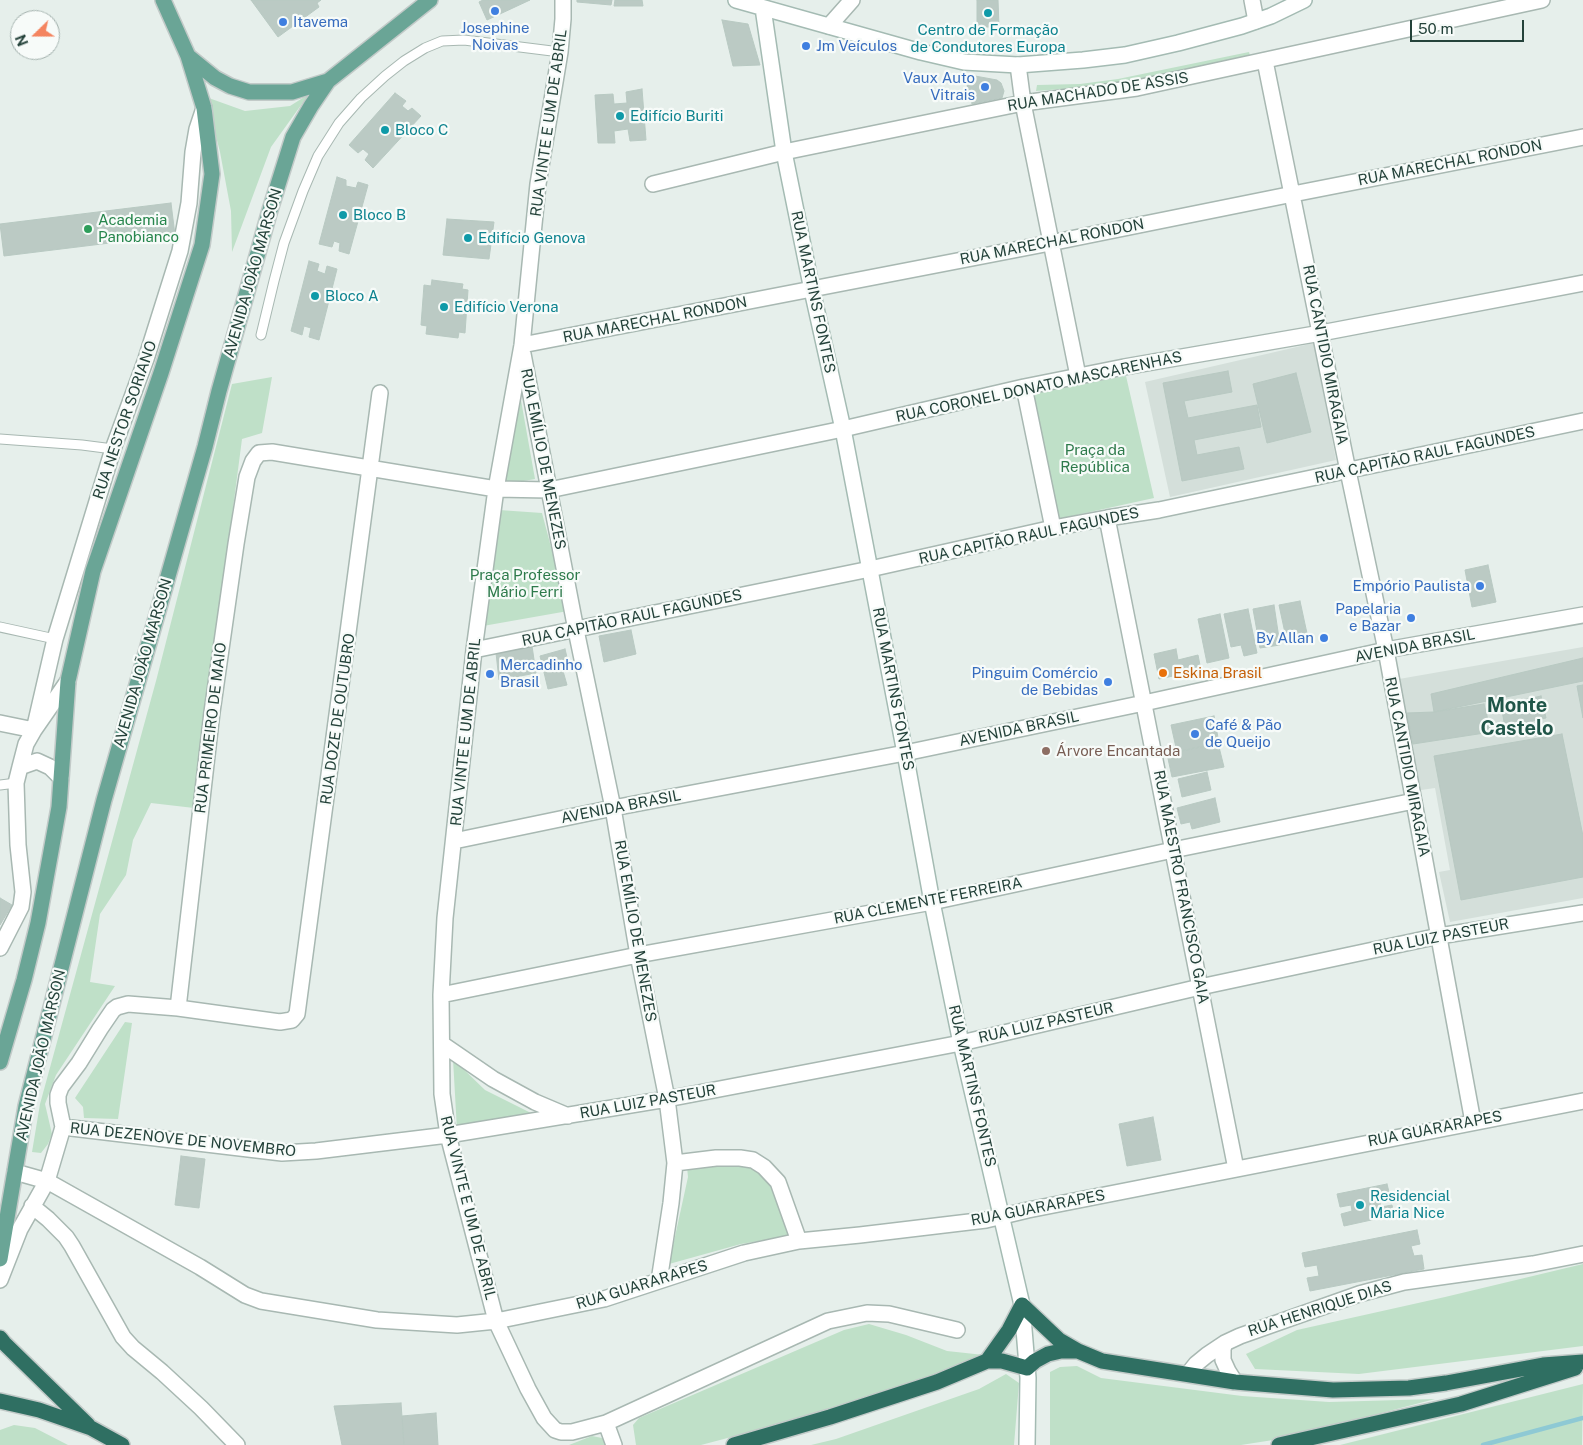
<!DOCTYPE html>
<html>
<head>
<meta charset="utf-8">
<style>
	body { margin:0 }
	#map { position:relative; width:1583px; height:1445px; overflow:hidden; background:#e6efeb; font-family:"Public Sans",sans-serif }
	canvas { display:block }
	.north { position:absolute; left:10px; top:10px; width:50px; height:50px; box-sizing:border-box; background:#f7fbf9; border:1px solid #a3b1ad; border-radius:50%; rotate:248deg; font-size:14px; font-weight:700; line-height:20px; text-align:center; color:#24423a }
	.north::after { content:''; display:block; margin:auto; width:18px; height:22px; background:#f4845f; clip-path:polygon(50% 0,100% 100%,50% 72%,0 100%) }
	.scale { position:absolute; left:1410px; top:20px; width:114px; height:22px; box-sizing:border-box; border:2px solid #24423a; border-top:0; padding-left:6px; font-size:15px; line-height:18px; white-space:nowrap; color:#24423a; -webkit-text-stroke:4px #f7fbf9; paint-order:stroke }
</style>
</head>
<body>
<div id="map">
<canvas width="1583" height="1445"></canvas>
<div class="north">N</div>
<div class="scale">50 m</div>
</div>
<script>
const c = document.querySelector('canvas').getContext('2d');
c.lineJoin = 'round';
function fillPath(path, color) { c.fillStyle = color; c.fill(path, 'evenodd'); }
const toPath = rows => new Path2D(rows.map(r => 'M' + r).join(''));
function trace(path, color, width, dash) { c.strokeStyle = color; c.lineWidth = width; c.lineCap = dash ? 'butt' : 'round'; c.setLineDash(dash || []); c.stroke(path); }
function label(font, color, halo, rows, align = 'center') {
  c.font = font + ' "Public Sans",sans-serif'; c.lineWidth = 4.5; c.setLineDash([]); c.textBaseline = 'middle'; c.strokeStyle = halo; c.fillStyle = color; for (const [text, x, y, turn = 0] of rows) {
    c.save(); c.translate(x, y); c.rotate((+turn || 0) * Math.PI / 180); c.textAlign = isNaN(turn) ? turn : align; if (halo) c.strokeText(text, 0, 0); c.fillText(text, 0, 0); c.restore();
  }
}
fillPath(toPath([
	[1314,343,1336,460,1170,497,1145,382],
	[1583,647,1583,898,1450,922,1439,872,1450,870,1435,788,1421,790,1399,679]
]), '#d4dfda');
fillPath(toPath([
	[1249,52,1250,56,1115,85,1036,91,1037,85,1080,84,1118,79],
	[309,94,271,147,232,252,231,211,220,152,206,97,245,111,290,106],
	[1126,376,1154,498,1058,519,1032,393],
	[272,377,262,433,242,439,194,808,151,803,133,840,126,875,100,914,90,982,115,986,56,1075,45,1104,52,1134,48,1144,41,1153,32,1152,40,1104,156,681,232,384],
	[519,389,535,479,501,485],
	[499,510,542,513,568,611,483,626],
	[125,1022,132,1023,118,1119,84,1118,83,1107,75,1098],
	[453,1059,485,1090,535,1115,457,1130],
	[754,1163,774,1180,794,1235,741,1244,669,1264,688,1177,687,1167],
	[1583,1264,1583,1346,1359,1374,1255,1369,1246,1354,1297,1330,1445,1297],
	[869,1324,906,1335,947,1351,984,1355,920,1381,792,1421,701,1445,636,1445,633,1425,639,1418,844,1330],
	[1077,1366,1101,1378,1242,1396,1329,1402,1435,1399,1286,1438,1241,1445,1050,1445,1050,1372,1060,1367],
	[1006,1374,1019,1383,1014,1445,811,1445,836,1439,979,1389],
	[1583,1384,1582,1445,1340,1445],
	[14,1425,35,1428,68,1445,0,1445,0,1430],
	[592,1436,602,1438,606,1445,569,1445]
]), '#bfe0c8');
trace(toPath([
	[1483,1445,1583,1418]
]), '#8ec9d4', 4.5);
const building = toPath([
	[251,0,321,0,317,3,319,7,278,37,251,0],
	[483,0,530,0,487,20,479,2,483,0],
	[577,0,612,0,611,5,577,2,577,0],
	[615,0,642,0,643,6,614,6,615,0],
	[977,0,998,0,999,27,977,27,977,0],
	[722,20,748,24,760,65,733,66,722,20],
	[964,74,997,80,1001,83,1004,91,1002,98,972,104,964,74],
	[642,89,646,140,630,141,628,129,614,131,615,143,598,143,595,95,613,94,614,104,627,103,626,92,642,89],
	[395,93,406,101,402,106,408,111,412,108,421,116,373,168,365,160,369,154,363,149,358,153,349,145,395,93],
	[337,177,346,180,346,186,356,188,358,182,368,185,349,254,339,251,340,243,334,241,332,247,319,244,337,177],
	[171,203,175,235,4,256,0,224,171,203],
	[447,219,494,222,489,259,443,255,447,219],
	[309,261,319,264,317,271,325,274,327,266,337,269,319,340,309,337,311,328,304,326,302,335,291,331,309,261],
	[432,280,463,284,462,289,468,290,465,333,459,332,458,338,426,334,427,326,421,325,424,285,431,286,432,280],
	[1228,371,1232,392,1184,401,1188,418,1257,405,1261,427,1194,440,1197,455,1239,447,1244,469,1182,481,1163,383,1228,371],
	[1296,373,1311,432,1267,443,1253,384,1296,373],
	[1488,565,1496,602,1472,607,1465,570,1488,565],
	[1300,601,1308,638,1292,641,1290,632,1285,633,1279,605,1300,601],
	[1274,605,1280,645,1260,648,1253,609,1274,605],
	[1248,609,1257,653,1244,656,1241,645,1231,647,1224,614,1248,609],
	[1220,614,1229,658,1207,663,1198,619,1220,614],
	[631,630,636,654,604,662,599,636,631,630],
	[532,646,536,673,499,680,496,653,532,646],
	[565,649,570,670,563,671,567,685,548,689,540,656,565,649],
	[1176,649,1178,660,1198,655,1201,670,1159,679,1154,654,1176,649],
	[1583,658,1583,681,1434,712,1431,694,1583,658],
	[1583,685,1583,718,1577,686,1583,685],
	[1541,696,1546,718,1505,727,1501,705,1541,696],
	[1484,704,1491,732,1413,744,1407,713,1434,712,1484,704],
	[1214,716,1219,743,1177,752,1171,725,1214,716],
	[1562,734,1583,836,1583,877,1461,900,1434,756,1562,734],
	[1218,743,1224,767,1172,777,1167,754,1218,743],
	[1207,772,1211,790,1182,797,1178,779,1207,772],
	[1215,798,1220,822,1192,829,1190,822,1181,824,1177,808,1215,798],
	[0,898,12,905,0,925,0,898],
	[1153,1117,1161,1160,1127,1166,1119,1124,1153,1117],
	[181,1156,205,1159,199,1208,175,1205,181,1156],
	[1387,1184,1390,1196,1379,1199,1381,1207,1392,1205,1394,1215,1344,1226,1341,1214,1352,1211,1351,1205,1340,1207,1337,1194,1387,1184],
	[1417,1230,1420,1244,1411,1246,1414,1256,1422,1255,1424,1269,1310,1291,1307,1278,1319,1276,1317,1265,1305,1267,1302,1253,1417,1230],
	[401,1403,404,1445,342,1445,334,1406,401,1403],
	[436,1413,438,1445,404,1445,402,1416,436,1413]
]);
fillPath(building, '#bbcac4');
trace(building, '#b8c9c2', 1);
const lane = toPath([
	[261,335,274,281,284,243,303,191,318,156,339,123,361,98,385,76,404,61,425,48,442,41,464,40,560,52],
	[0,439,82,445,113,449],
	[0,627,55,639],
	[0,785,16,783]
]);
const street = toPath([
	[563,0,563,19,560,52,538,184,522,345,496,489,474,650,445,918,441,995,442,1094,448,1135,496,1321,528,1389,544,1418,555,1430,561,1432,572,1432,606,1423,828,1321,867,1313,889,1314,957,1330],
	[1252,0,1256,21],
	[829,26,852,0],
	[1265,61,1348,471,1386,650,1473,1122],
	[1018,65,1023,103,1078,376],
	[653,184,784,152,1023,103,1137,88,1542,0],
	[522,345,1050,243,1293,194,1583,137],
	[523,354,576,630,613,808,638,955,667,1099,675,1163,671,1203,659,1281],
	[1024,387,1053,528],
	[1107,518,1236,1169],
	[474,650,870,569,1053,528,1107,518,1159,510,1583,421],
	[0,723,34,730,55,639,113,449,146,359,180,251,189,203,193,152,197,129,204,108],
	[20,767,37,761,50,767,61,778],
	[454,841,613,808,905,753,1144,703,1386,650,1583,615],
	[0,948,21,907,23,892,18,845,16,783,20,767,26,744,34,730,68,681],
	[441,995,638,955,932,902,1173,850,1414,801],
	[178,1008,212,712,236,544,247,477,253,461,259,453,272,452,496,489,549,490,843,429,1024,387,1124,367,1321,333,1583,283],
	[442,1044,493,1079,535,1102,568,1116],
	[63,1127,58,1103,58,1095,61,1087,79,1063,100,1029,113,1010,117,1007,128,1004,178,1008,280,1022,292,1020,297,1014,380,393],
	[675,1163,716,1158,740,1158,753,1160,764,1167,778,1182,799,1241],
	[15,1172,47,1181,200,1267,245,1295,261,1301,377,1320,457,1325,496,1321,604,1299,744,1253,799,1241,860,1235,986,1220,1028,1210,1583,1101],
	[32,1206,48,1219,66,1237,72,1246,123,1337,133,1348,162,1372,201,1408,237,1445],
	[0,1280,20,1229,47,1181,63,1127,282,1153,316,1151,448,1135,667,1099,961,1043,1200,987,1439,936,1583,913],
	[1225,1343,1223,1349,1223,1360,1228,1371,1235,1382],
	[1188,1374,1196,1364,1207,1355,1225,1343,1240,1336,1359,1294,1404,1282,1533,1264,1583,1254],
	[606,1423,614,1445]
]);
const secondary = toPath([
	[736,0,921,52,964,62,1018,65,1083,60,1125,55,1178,43,1242,26,1271,16,1304,0],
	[763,8,784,152,812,290,843,429,905,753,932,902,961,1043,1022,1305,1028,1378,1027,1445]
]);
const primary = toPath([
	[188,56,215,78,230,86,249,92,292,92,328,81,430,0],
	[0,1062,24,980,38,923,59,807,68,681,93,571,161,373,202,245,212,174,204,108,188,56,163,0],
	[0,1259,26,1106,104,800,205,447,219,391,270,210,293,137,311,106,328,81]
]);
const highway = toPath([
	[0,1338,4,1343,88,1425],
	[987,1361,1009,1330,1022,1305,1059,1340,1078,1351,1102,1361,1235,1382,1333,1390,1409,1388,1446,1383,1543,1365,1583,1362],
	[0,1401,39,1410,91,1428,122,1445],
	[734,1445,830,1417,937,1382,987,1361,1002,1361,1027,1368,1035,1361,1048,1354,1061,1351,1077,1351],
	[1279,1445,1461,1404,1575,1368]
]);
trace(lane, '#a8b8b2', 11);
trace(street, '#a8b8b2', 18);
trace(secondary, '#a4bbb3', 18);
trace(primary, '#c2cac8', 18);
trace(highway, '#c2cac8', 18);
trace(lane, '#fff', 9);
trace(street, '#fff', 15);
trace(secondary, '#fff', 15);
trace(primary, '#6aa596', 15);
trace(highway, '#2f6f62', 15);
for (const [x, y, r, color] of [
	[495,11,5,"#3f7fe0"],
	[988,13,5,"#0f9aa8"],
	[283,22,5,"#3f7fe0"],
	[806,46,5,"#3f7fe0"],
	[985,87,5,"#3f7fe0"],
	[620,116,5,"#0f9aa8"],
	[385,130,5,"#0f9aa8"],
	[343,215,5,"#0f9aa8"],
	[88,229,5,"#2e9e5b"],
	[468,238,5,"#0f9aa8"],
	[315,296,5,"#0f9aa8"],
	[444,307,5,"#0f9aa8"],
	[1480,586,5,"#3f7fe0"],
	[1411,618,5,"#3f7fe0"],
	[1324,638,5,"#3f7fe0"],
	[1163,673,5,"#e8710a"],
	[490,674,5,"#3f7fe0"],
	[1108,682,5,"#3f7fe0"],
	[1195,734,5,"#3f7fe0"],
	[1046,751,5,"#8d6e63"],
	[1360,1205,5,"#0f9aa8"]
]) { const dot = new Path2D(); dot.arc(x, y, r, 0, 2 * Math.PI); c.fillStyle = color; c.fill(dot); trace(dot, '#f7fbf9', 2); }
label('15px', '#366cbe', '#f7fbf9', [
	["Itavema",293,22,"left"],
	["Josephine",495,28,"center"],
	["Noivas",495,45,"center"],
	["Jm Veículos",816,46,"left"],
	["Vaux Auto",975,78],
	["Vitrais",975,95],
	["Empório Paulista",1470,586],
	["Papelaria",1401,609],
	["e Bazar",1401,626],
	["By Allan",1314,638],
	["Mercadinho",500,665,"left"],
	["Brasil",500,682,"left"],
	["Pinguim Comércio",1098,673],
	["de Bebidas",1098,690],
	["Café & Pão",1205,725,"left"],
	["de Queijo",1205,742,"left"]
], 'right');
label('15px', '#0d838f', '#f7fbf9', [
	["Centro de Formação",988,30,"center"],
	["de Condutores Europa",988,47,"center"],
	["Edifício Buriti",630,116],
	["Bloco C",395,130],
	["Bloco B",353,215],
	["Edifício Genova",478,238],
	["Bloco A",325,296],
	["Edifício Verona",454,307],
	["Residencial",1370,1196],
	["Maria Nice",1370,1213]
], 'left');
label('15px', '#24423a', '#f7fbf9', [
	["RUA MACHADO DE ASSIS",1098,92,-9],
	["RUA VINTE E UM DE ABRIL",549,123,-82],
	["RUA MARECHAL RONDON",1450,163,-11],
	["RUA MARECHAL RONDON",1052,242,-11],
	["AVENIDA JOÃO MARSON",253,273,-74],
	["RUA MARTINS FONTES",813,292,78],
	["RUA MARECHAL RONDON",655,320,-11],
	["RUA CANTIDIO MIRAGAIA",1325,355,79],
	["RUA CORONEL DONATO MASCARENHAS",1039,387,-12],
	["RUA NESTOR SORIANO",125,420,-71],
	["RUA CAPITÃO RAUL FAGUNDES",1425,455,-12],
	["RUA EMÍLIO DE MENEZES",543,459,79],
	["RUA CAPITÃO RAUL FAGUNDES",1029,536,-12],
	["RUA CAPITÃO RAUL FAGUNDES",632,618,-12],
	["AVENIDA BRASIL",1415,646,-11],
	["AVENIDA JOÃO MARSON",143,663,-74],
	["RUA MARTINS FONTES",893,689,79],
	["RUA DOZE DE OUTUBRO",338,719,-82],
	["RUA PRIMEIRO DE MAIO",211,728,-83],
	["AVENIDA BRASIL",1019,729,-12],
	["RUA VINTE E UM DE ABRIL",466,732,-84],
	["RUA CANTIDIO MIRAGAIA",1407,767,79],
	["AVENIDA BRASIL",621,807,-11],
	["RUA MAESTRO FRANCISCO GAIA",1181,887,79],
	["RUA CLEMENTE FERREIRA",928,901,-11],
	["RUA EMÍLIO DE MENEZES",635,931,80],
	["RUA LUIZ PASTEUR",1441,937,-11],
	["RUA LUIZ PASTEUR",1046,1023,-13],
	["AVENIDA JOÃO MARSON",41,1055,-77],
	["RUA MARTINS FONTES",972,1086,77],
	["RUA LUIZ PASTEUR",648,1102,-10],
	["RUA GUARARAPES",1435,1129,-11],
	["RUA DEZENOVE DE NOVEMBRO",183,1140,6],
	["RUA VINTE E UM DE ABRIL",468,1208,76],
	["RUA GUARARAPES",1038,1208,-11],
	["RUA GUARARAPES",642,1285,-17],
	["RUA HENRIQUE DIAS",1320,1309,-18]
]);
label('15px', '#27864d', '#f7fbf9', [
	["Academia",98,220],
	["Panobianco",98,237]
], 'left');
label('15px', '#2d7a4b', '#f7fbf9', [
	["Praça da",1095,450],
	["República",1095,467],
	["Praça Professor",525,575],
	["Mário Ferri",525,592]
]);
label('15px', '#c56008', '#f7fbf9', [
	["Eskina Brasil",1173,673]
], 'left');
label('15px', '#785e54', '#f7fbf9', [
	["Árvore Encantada",1056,751]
], 'left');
label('bold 20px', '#1f5548', '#f7fbf9', [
	["Monte",1517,706],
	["Castelo",1517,729]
]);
</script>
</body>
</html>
